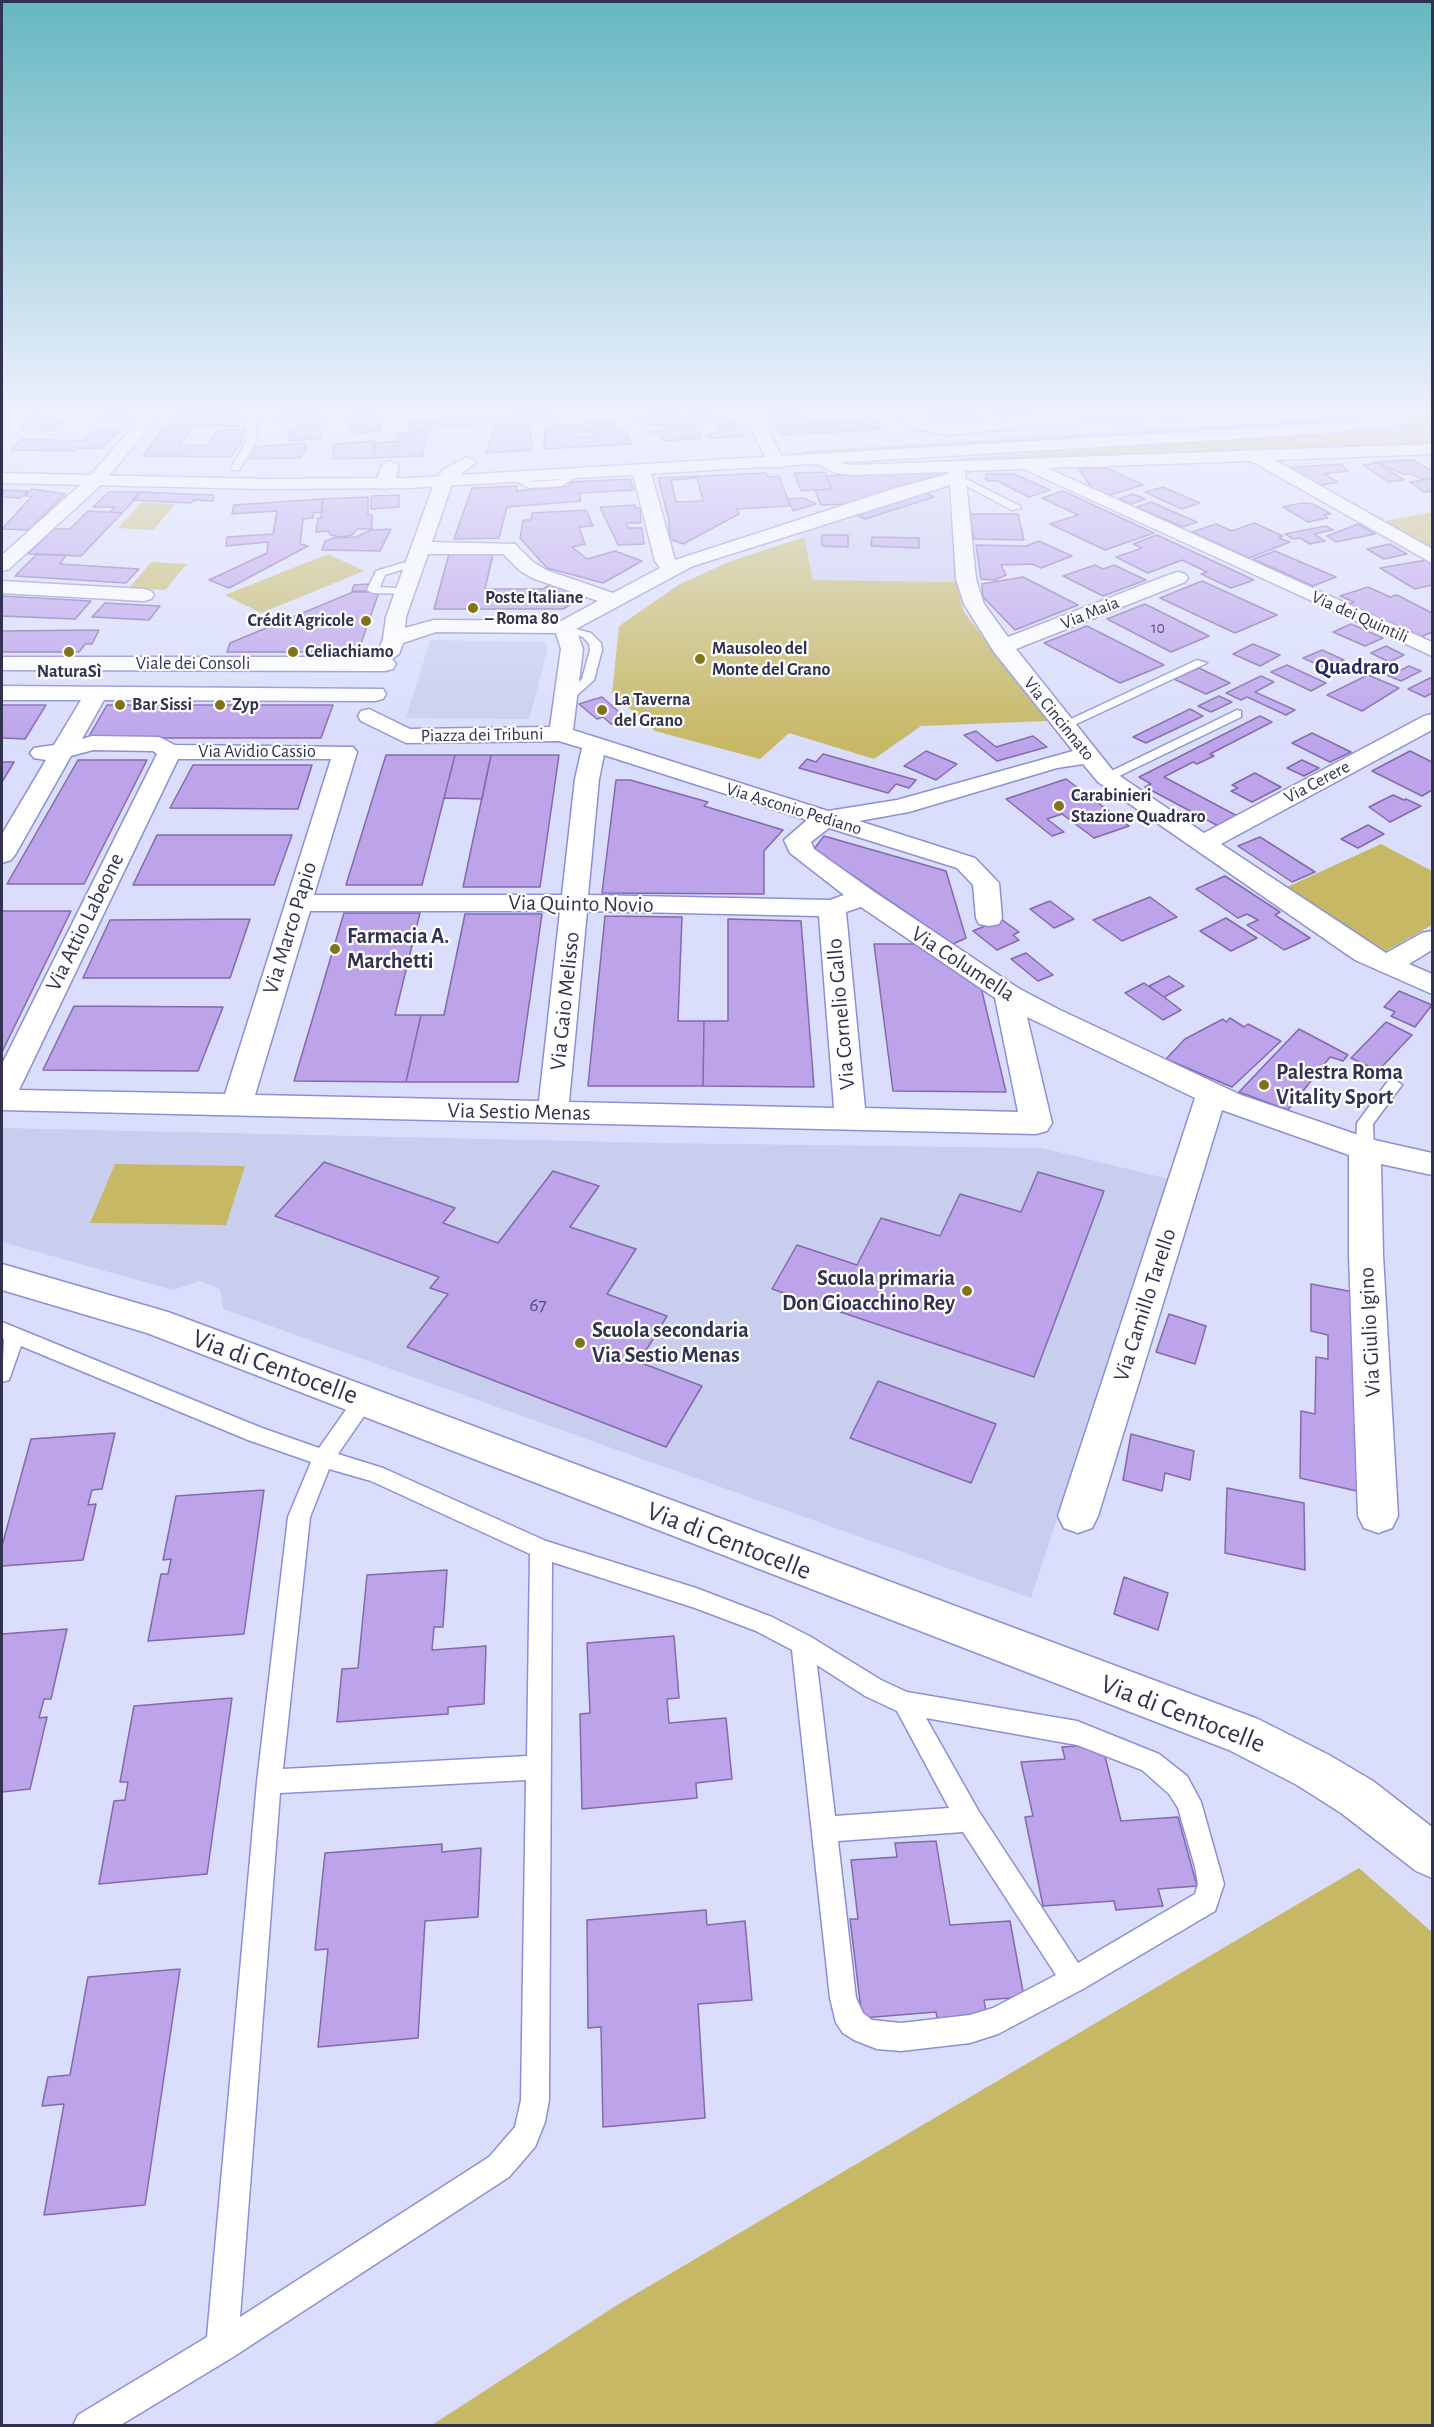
<!DOCTYPE html>
<html>
<head>
<meta charset="utf-8">
<style>
	body { margin:0 }
	#map { position:relative; width:1434px; height:2427px; overflow:hidden; background:#dadefc; font-family:"Alegreya Sans",sans-serif }
	canvas { display:block }
	.frame { position:absolute; inset:0; border:3px solid #30324f; pointer-events:none }
</style>
</head>
<body>
<div id="map">
<canvas width="1434" height="2427"></canvas>
<div class="frame"></div>
</div>
<script>
const c = document.querySelector('canvas').getContext('2d');
c.lineJoin = 'round';
function fillPath(path, color) { c.fillStyle = color; c.fill(path, 'evenodd'); }
const toPath = rows => new Path2D(rows.map(r => 'M' + r).join(''));
function trace(path, color, width, dash) { c.strokeStyle = color; c.lineWidth = width; c.lineCap = dash ? 'butt' : 'round'; c.setLineDash(dash || []); c.stroke(path); }
function label(font, color, halo, rows, align = 'center') {
  c.font = font + ' "Alegreya Sans",sans-serif'; c.lineWidth = 4.5; c.setLineDash([]); c.textBaseline = 'middle'; c.strokeStyle = halo; c.fillStyle = color; for (const [text, x, y, turn = 0] of rows) {
    c.save(); c.translate(x, y); c.rotate((+turn || 0) * Math.PI / 180); c.textAlign = isNaN(turn) ? turn : align; if (halo) c.strokeText(text, 0, 0); c.fillText(text, 0, 0); c.restore();
  }
}
fillPath(toPath([
	[934,488,947,490,956,582,813,580,802,532],
	[430,640,545,642,548,649,529,719,406,718],
	[2,1128,662,1143,1042,1148,1169,1179,1031,1598,223,1309,220,1289,200,1281,173,1290,2,1242]
]), '#caceee');
fillPath(toPath([
	[1215,408,1337,408,1163,419,1156,415],
	[1400,408,1432,408,1370,421,805,456,803,451,1322,419],
	[1432,419,1432,443,961,461,959,458,1345,433,1393,428],
	[142,502,176,504,153,530,118,528],
	[1432,512,1432,549,1385,521],
	[804,537,813,580,956,582,964,612,1047,721,921,726,874,759,789,733,760,759,655,731,612,693,619,626,680,584,731,561],
	[328,554,364,571,261,613,225,595],
	[151,562,187,564,165,590,129,588],
	[1381,844,1432,871,1432,925,1386,951,1285,888],
	[115,1164,245,1166,226,1225,90,1223],
	[1359,1868,1432,1932,1432,2425,432,2425,617,2305]
]), '#c6b864');
const building = toPath([
	[85,408,138,408,127,421,100,421,106,413,80,413,85,408],
	[180,408,208,408,206,411,248,411,241,421,189,421,185,426,166,425,180,408],
	[323,408,324,419,272,422,272,412,323,408],
	[349,408,380,408,381,431,356,433,355,429,349,430,349,408],
	[571,408,597,408,599,413,574,414,571,408],
	[682,408,706,408,708,410,687,413,682,408],
	[765,408,801,408,798,409,805,419,801,420,804,424,833,420,839,432,781,435,765,408],
	[827,408,866,408,869,413,829,412,827,408],
	[925,408,974,411,978,419,934,421,925,408],
	[990,408,1028,408,1035,414,996,417,990,408],
	[1047,408,1090,408,1050,412,1047,408],
	[551,410,555,418,410,430,409,422,551,410],
	[680,410,703,438,665,441,658,434,653,435,649,431,667,429,661,424,647,426,632,416,680,410],
	[708,410,713,410,722,419,695,422,687,413,708,410],
	[33,412,51,417,50,421,62,421,54,430,21,429,33,412],
	[873,419,880,429,839,432,833,421,873,419],
	[189,421,241,421,238,426,185,426,189,421],
	[611,422,628,435,631,444,544,449,545,427,611,422],
	[589,431,595,436,576,438,576,432,589,431],
	[530,423,532,450,486,453,495,426,530,423],
	[738,423,745,436,710,438,707,434,720,433,714,426,738,423],
	[166,425,194,426,179,445,207,445,218,430,244,430,242,440,231,457,143,456,166,425],
	[319,425,322,438,289,441,287,428,319,425],
	[96,429,120,430,102,448,78,448,74,451,11,450,22,439,84,441,96,429],
	[428,431,422,456,394,457,395,449,399,449,396,434,428,431],
	[374,441,376,447,373,458,333,459,334,444,374,441],
	[397,441,398,446,391,447,391,450,395,449,394,457,373,458,375,443,397,441],
	[305,443,306,452,302,453,301,458,246,459,250,452,255,452,255,447,305,443],
	[1412,460,1432,471,1432,478,1421,479,1412,474,1403,474,1375,462,1412,460],
	[1378,463,1386,469,1404,480,1388,482,1363,465,1378,463],
	[1341,464,1348,471,1324,474,1338,482,1318,486,1287,468,1341,464],
	[1107,468,1143,485,1107,496,1092,489,1079,469,1107,468],
	[945,471,948,476,849,504,821,505,815,490,832,489,826,476,945,471],
	[825,472,832,489,801,491,794,473,825,472],
	[766,473,768,477,779,476,790,506,737,509,739,514,683,544,670,539,669,520,658,478,766,473],
	[987,474,1014,474,1050,490,1029,497,997,481,989,481,985,479,987,474],
	[697,478,703,501,676,502,671,480,697,478],
	[630,479,634,490,579,493,581,501,507,507,499,538,454,539,472,488,517,486,517,491,570,486,570,482,630,479],
	[1432,479,1432,491,1424,492,1410,482,1432,479],
	[1163,487,1200,503,1182,509,1145,492,1163,487],
	[32,489,65,494,29,530,2,529,32,496,25,496,32,489],
	[4,490,28,491,21,498,2,497,4,490],
	[922,491,934,497,865,519,853,513,922,491],
	[1063,491,1154,533,1105,550,1050,524,1078,515,1042,498,1063,491],
	[109,492,141,492,122,513,110,512,115,507,93,507,109,492],
	[141,492,184,494,214,495,213,501,194,500,191,503,132,500,141,492],
	[1133,494,1145,499,1131,504,1119,499,1133,494],
	[399,495,399,507,371,509,371,496,399,495],
	[368,497,368,515,372,515,372,529,357,529,352,535,341,537,330,535,328,531,316,532,318,518,321,518,323,499,368,497],
	[804,498,816,504,793,511,788,499,804,498],
	[323,499,322,512,313,513,313,518,303,519,300,544,308,546,229,588,209,580,267,553,268,542,226,546,227,537,273,534,277,511,232,514,234,505,323,499],
	[1151,502,1197,522,1183,527,1137,507,1151,502],
	[1302,503,1313,504,1331,514,1324,515,1328,518,1308,522,1283,507,1302,503],
	[635,505,635,508,640,508,641,523,626,523,628,528,642,528,644,544,618,545,600,507,635,505],
	[586,510,593,526,579,527,585,544,572,547,587,559,615,551,642,561,603,583,547,568,520,538,523,520,531,520,532,513,586,510],
	[88,511,122,513,81,556,28,554,54,529,70,529,88,511],
	[969,514,1018,514,1024,540,974,539,969,514],
	[1254,523,1283,536,1279,538,1290,542,1249,558,1192,532,1216,524,1232,531,1254,523],
	[1358,524,1375,534,1336,542,1327,536,1358,524],
	[1326,526,1333,530,1314,534,1325,541,1310,544,1300,538,1293,539,1285,534,1326,526],
	[391,529,380,551,322,550,325,541,334,538,356,537,371,530,391,529],
	[822,535,848,535,848,547,822,546,822,535],
	[1157,535,1254,580,1231,588,1201,574,1207,572,1182,560,1148,573,1116,557,1142,548,1133,544,1157,535],
	[872,537,919,538,919,548,871,546,872,537],
	[1039,541,1072,556,1041,568,1032,564,1001,565,1006,575,995,580,981,579,976,545,1026,546,1039,541],
	[1390,544,1407,554,1384,559,1367,549,1390,544],
	[1275,551,1336,577,1313,586,1253,559,1275,551],
	[37,554,66,555,60,564,139,569,126,583,15,576,37,554],
	[449,554,493,554,485,589,543,589,553,583,586,595,563,609,434,609,449,554],
	[1426,560,1432,564,1432,585,1415,589,1380,568,1426,560],
	[1095,565,1103,569,1114,565,1146,580,1103,596,1063,576,1095,565],
	[1023,577,1078,605,1015,630,983,597,982,584,1023,577],
	[1202,581,1277,615,1235,633,1160,598,1202,581],
	[368,584,366,591,352,591,354,585,368,584],
	[1368,587,1390,597,1397,595,1432,613,1432,632,1421,637,1349,604,1354,602,1340,596,1368,587],
	[353,592,379,592,358,652,227,652,230,643,353,592],
	[2,596,91,601,75,619,2,616,2,596],
	[105,603,160,606,149,620,92,617,105,603],
	[1145,604,1209,636,1171,652,1107,619,1145,604],
	[1351,624,1383,638,1365,646,1333,632,1351,624],
	[1087,626,1164,665,1120,683,1044,643,1087,626],
	[99,630,92,644,85,644,79,652,2,652,2,631,99,630],
	[1253,644,1280,655,1260,666,1233,654,1253,644],
	[1386,646,1404,655,1389,662,1371,653,1386,646],
	[1322,650,1344,660,1325,668,1303,658,1322,650],
	[1287,665,1326,683,1311,691,1271,672,1287,665],
	[1389,665,1401,670,1409,666,1421,671,1401,681,1377,671,1389,665],
	[1199,668,1230,683,1206,694,1174,679,1199,668],
	[1368,675,1399,688,1362,711,1327,695,1368,675],
	[1261,676,1274,682,1255,692,1295,710,1286,715,1247,697,1241,700,1226,693,1261,676],
	[1430,678,1432,679,1432,693,1425,697,1408,689,1430,678],
	[1219,696,1232,702,1211,712,1198,706,1219,696],
	[602,697,627,719,611,724,603,717,597,719,579,704,602,697],
	[2,705,46,705,25,739,2,738,2,705],
	[107,705,333,705,321,738,88,738,107,705],
	[1190,709,1203,716,1146,743,1133,737,1190,709],
	[1260,716,1272,722,1210,754,1214,756,1197,764,1193,762,1164,777,1241,818,1222,828,1145,787,1151,784,1139,777,1260,716],
	[976,731,996,747,1033,736,1047,747,997,761,964,735,976,731],
	[1312,733,1351,752,1330,762,1292,743,1312,733],
	[926,751,957,764,936,780,904,766,926,751],
	[1410,751,1432,762,1432,790,1422,796,1372,771,1410,751],
	[823,754,916,780,909,788,896,784,888,793,799,768,807,759,816,762,823,754],
	[386,755,455,755,422,885,346,885,386,755],
	[455,755,491,755,482,799,444,798,455,755],
	[491,755,559,755,540,887,463,887,491,755],
	[78,760,147,760,84,884,7,884,78,760],
	[1302,760,1319,768,1304,776,1287,768,1302,760],
	[2,762,14,762,2,782,2,762],
	[193,765,312,765,298,809,170,808,193,765],
	[1255,773,1281,787,1252,802,1231,791,1238,788,1232,785,1255,773],
	[1066,779,1129,826,1094,838,1062,814,1047,819,1064,832,1052,836,1006,799,1066,779],
	[616,780,630,780,708,802,704,806,783,830,764,851,764,894,602,893,616,780],
	[1393,795,1404,800,1406,799,1421,806,1390,822,1369,807,1393,795],
	[1368,825,1384,834,1358,848,1341,839,1368,825],
	[157,835,292,835,274,885,133,885,157,835],
	[824,836,946,871,966,938,953,944,814,849,824,836],
	[1260,837,1315,872,1292,882,1238,846,1260,837],
	[1225,876,1280,912,1275,915,1310,938,1284,950,1247,925,1258,920,1247,914,1238,918,1196,889,1225,876],
	[1150,897,1177,917,1122,941,1093,920,1150,897],
	[1050,901,1074,919,1054,928,1030,909,1050,901],
	[2,911,71,911,2,1052,2,911],
	[344,913,420,913,395,1015,421,1015,406,1082,294,1081,344,913],
	[465,914,542,914,518,1082,406,1082,421,1015,444,1015,465,914],
	[605,916,682,917,678,1021,704,1021,703,1086,588,1086,605,916],
	[1226,918,1257,938,1231,951,1200,931,1226,918],
	[250,919,230,978,83,978,110,920,250,919],
	[728,919,801,921,814,1087,703,1086,704,1021,728,1021,728,919],
	[1001,919,1019,932,1013,935,1019,940,997,950,973,931,1001,919],
	[874,944,918,944,919,947,980,983,1006,1092,893,1091,874,944],
	[1026,953,1053,975,1038,981,1011,959,1026,953],
	[1169,976,1184,986,1164,997,1149,986,1169,976],
	[1144,983,1164,997,1181,1010,1163,1020,1125,993,1144,983],
	[1399,991,1432,1005,1415,1027,1391,1016,1395,1012,1384,1007,1399,991],
	[74,1006,223,1007,198,1071,43,1070,74,1006],
	[1230,1018,1244,1027,1248,1024,1281,1041,1232,1087,1166,1059,1185,1039,1223,1019,1226,1022,1230,1018],
	[1386,1022,1412,1035,1378,1071,1351,1058,1386,1022],
	[1299,1029,1348,1055,1343,1061,1330,1057,1288,1110,1239,1092,1299,1029],
	[324,1162,455,1208,443,1223,498,1243,553,1171,599,1186,570,1227,636,1249,607,1294,667,1316,639,1362,702,1386,666,1447,407,1347,448,1294,430,1288,439,1277,275,1216,324,1162],
	[1038,1172,1104,1191,1034,1377,772,1289,797,1245,857,1265,881,1218,940,1236,960,1194,1021,1212,1038,1172],
	[1311,1284,1359,1293,1361,1492,1300,1478,1301,1411,1315,1414,1316,1357,1328,1359,1328,1335,1311,1331,1311,1284],
	[1169,1314,1206,1326,1195,1364,1156,1352,1169,1314],
	[878,1381,996,1424,971,1483,850,1438,878,1381],
	[115,1433,102,1489,92,1490,88,1505,96,1504,83,1560,2,1566,2,1546,31,1439,115,1433],
	[1131,1434,1194,1451,1190,1480,1165,1473,1162,1491,1123,1480,1131,1434],
	[1227,1488,1304,1503,1305,1570,1225,1553,1227,1488],
	[264,1490,244,1634,148,1641,161,1574,168,1574,171,1559,163,1560,176,1496,264,1490],
	[447,1570,443,1627,434,1627,432,1650,486,1646,484,1704,448,1707,448,1714,337,1722,342,1669,358,1668,367,1575,447,1570],
	[1124,1577,1168,1593,1158,1630,1114,1614,1124,1577],
	[67,1629,51,1699,44,1699,39,1718,47,1717,30,1789,2,1792,2,1634,67,1629],
	[674,1636,679,1698,667,1699,669,1723,726,1718,732,1779,696,1783,697,1798,582,1809,580,1714,590,1713,587,1643,674,1636],
	[232,1698,207,1874,99,1884,114,1801,125,1800,128,1782,120,1782,134,1706,232,1698],
	[1102,1744,1121,1821,1178,1817,1197,1886,1158,1889,1163,1906,1116,1910,1114,1901,1043,1906,1025,1817,1033,1816,1021,1762,1065,1759,1062,1747,1102,1744],
	[936,1841,950,1925,1010,1921,1024,1997,984,2000,987,2018,938,2022,936,2012,862,2018,850,1919,858,1919,851,1860,897,1857,895,1843,936,1841],
	[442,1844,442,1852,481,1848,478,1917,425,1921,418,2038,318,2047,328,1949,315,1950,325,1853,442,1844],
	[706,1910,707,1925,745,1921,752,2000,698,2004,705,2118,603,2127,601,2027,588,2028,587,1920,706,1910],
	[180,1969,145,2205,44,2215,64,2104,42,2106,48,2077,70,2075,88,1977,180,1969]
]);
fillPath(building, '#bca3ea');
trace(building, '#826aac', 1.5);
const service = toPath([
	[255,408,262,410,259,413,256,427,257,440,239,470,233,470,231,468,247,440,246,427,251,411,255,408],
	[576,471,581,474,579,476,561,486,529,488,508,477,513,474,531,482,559,480,576,471],
	[958,475,1020,506,1021,508,1012,510,955,480,953,478,958,475],
	[416,559,420,560,420,564,385,575,380,587,406,589,412,592,410,594,373,593,367,590,376,571,416,559],
	[561,625,591,633,601,643,602,650,594,680,564,707,558,703,582,679,590,650,589,644,583,637,561,629,561,625],
	[1197,660,1207,663,1068,728,1060,728,1058,725,1197,660],
	[1237,710,1241,711,1241,717,1111,780,1106,781,1099,777,1237,710],
	[1394,1079,1402,1085,1373,1124,1374,1149,1365,1155,1359,1153,1356,1149,1357,1123,1388,1081,1394,1079],
	[2,1322,262,1428,319,1448,357,1394,364,1392,371,1394,374,1400,371,1406,338,1454,383,1468,546,1541,696,1588,772,1617,811,1637,881,1680,907,1692,1077,1721,1159,1754,1187,1776,1201,1802,1224,1884,1215,1911,1083,1989,998,2034,970,2043,901,2051,877,2049,854,2040,843,2033,836,2023,830,1998,792,1650,756,1631,695,1608,552,1562,549,2100,545,2122,535,2147,509,2177,233,2357,119,2426,73,2426,78,2415,207,2337,257,1782,288,1517,311,1462,248,1440,21,1346,9,1380,2,1382,4,1339,2,1338,2,1322],
	[329,1469,371,1481,530,1554,527,1756,283,1769,310,1517,329,1469],
	[817,1665,865,1696,897,1711,949,1808,835,1816,817,1665],
	[926,1718,1077,1745,1142,1770,1169,1794,1178,1808,1195,1867,1198,1884,1195,1894,1078,1963,978,1810,926,1718],
	[526,1780,521,2100,515,2127,489,2157,240,2317,280,1793,526,1780],
	[963,1832,1056,1975,993,2008,970,2015,901,2023,872,2020,863,2013,856,1998,838,1841,963,1832]
]);
const minor = toPath([
	[149,408,166,408,101,485,9,569,2,571,2,555,89,477,149,408],
	[251,408,288,408,280,413,258,415,252,413,251,408],
	[741,408,757,408,785,463,782,467,770,467,741,408],
	[886,408,905,408,925,420,946,425,1124,408,1180,408,1172,413,946,435,913,428,886,408],
	[1432,444,1432,454,1275,460,1432,549,1432,563,1251,461,1047,468,1432,642,1432,656,1024,469,965,471,976,579,984,604,1008,637,1171,574,1178,572,1185,574,1188,578,1185,582,1016,649,1114,772,1204,833,1424,716,1432,714,1432,730,1221,844,1386,953,1422,933,1432,931,1432,950,1409,964,1432,974,1432,994,1355,960,1098,782,1083,764,1057,768,909,812,859,821,975,858,999,883,1002,918,999,924,989,926,979,924,976,918,973,885,957,868,829,828,811,842,814,849,873,891,1018,988,1058,1009,1241,1095,1370,1139,1432,1153,1432,1175,1381,1164,1383,1255,1398,1516,1392,1528,1378,1533,1364,1528,1358,1516,1349,1255,1349,1155,1222,1110,1098,1516,1092,1528,1078,1533,1064,1528,1058,1516,1195,1098,1027,1017,1052,1123,1047,1131,1036,1134,2,1110,2,1064,157,754,153,751,93,750,71,756,15,855,11,860,2,863,2,834,46,760,34,758,30,753,34,748,54,745,81,700,2,700,2,686,383,689,386,694,383,699,375,701,104,700,82,739,92,736,159,737,175,745,353,747,357,752,314,895,562,895,575,779,582,748,559,741,406,743,361,721,358,716,361,711,369,709,410,729,550,727,561,649,556,633,436,632,403,643,399,654,392,659,396,664,393,669,385,671,2,670,2,657,380,657,377,654,383,639,386,617,435,481,444,469,467,457,476,462,453,481,432,542,515,544,533,562,546,570,613,593,660,568,655,561,632,470,641,465,650,470,675,560,896,488,948,474,947,472,852,475,836,473,817,464,814,460,817,456,823,455,841,463,852,465,1432,444],
	[950,485,956,579,964,604,994,652,1073,751,897,800,828,811,573,730,583,649,576,629,693,566,950,485],
	[428,554,503,554,519,570,532,578,598,601,561,621,434,620,405,628,406,617,428,554],
	[604,755,807,820,784,840,790,853,844,895,830,900,588,895,599,779,604,755],
	[178,759,331,759,225,1094,19,1090,178,759],
	[861,907,995,998,1018,1112,865,1108,846,912,861,907],
	[310,911,560,911,539,1101,255,1095,310,911],
	[587,911,819,916,834,1108,569,1102,587,911],
	[390,461,399,466,394,484,385,489,379,488,376,484,381,466,390,461],
	[2,581,144,589,151,591,154,595,151,599,144,601,2,593,2,581]
]);
const tertiary = toPath([
	[2,1264,168,1312,1258,1719,1329,1755,1373,1781,1432,1827,1432,1878,1416,1871,1341,1813,1297,1785,1229,1750,147,1333,2,1290,2,1264]
]);
const primary = toPath([
	[1432,408,1432,417,1386,427,1302,435,409,488,264,489,2,483,2,473,264,479,409,478,1302,425,1386,417,1432,408]
]);
trace(service, '#8b90d5', 3);
trace(minor, '#8b90d5', 3);
trace(tertiary, '#8b90d5', 3);
trace(primary, '#8b90d5', 3);
fillPath(service, '#fff');
fillPath(minor, '#fff');
fillPath(tertiary, '#fff');
fillPath(primary, '#fff');
const sky = c.createLinearGradient(0, 0, 0, 748);
sky.addColorStop(0, '#65b7c0');
sky.addColorStop(0.55, '#eef0fe');
sky.addColorStop(1, '#eef0fe00');
c.fillStyle = sky;
c.fillRect(0, 0, 1434, 748);
for (const [x, y, r, color] of [
	[473,608,6,"#827416"],
	[366,621,6,"#827416"],
	[69,652,6,"#827416"],
	[293,652,6,"#827416"],
	[700,659,6,"#827416"],
	[120,705,6,"#827416"],
	[220,705,6,"#827416"],
	[602,710,6,"#827416"],
	[1059,806,6,"#827416"],
	[335,949,6,"#827416"],
	[1264,1085,6,"#827416"],
	[967,1291,6,"#827416"],
	[580,1343,6,"#827416"]
]) { const dot = new Path2D(); dot.arc(x, y, r, 0, 2 * Math.PI); c.fillStyle = color; c.fill(dot); trace(dot, '#fff', 2); }
label('16px', '#534e76', null, [
	["10",1158,628]
]);
label('bold 18px', '#30324f', '#fff', [
	["Poste Italiane",485,598],
	["– Roma 80",485,619],
	["Crédit Agricole",354,621,"right"],
	["Mausoleo del",712,649],
	["Monte del Grano",712,670],
	["Celiachiamo",305,652],
	["NaturaSì",69,672,"center"],
	["La Taverna",614,700],
	["del Grano",614,721],
	["Bar Sissi",132,705],
	["Zyp",232,705],
	["Carabinieri",1071,796],
	["Stazione Quadraro",1071,817]
], 'left');
label('18px', '#30324f', '#fff', [
	["Via Maia",1090,613,-22],
	["Via dei Quintili",1360,617,24],
	["Viale dei Consoli",193,664],
	["Via Cincinnato",1059,719,51],
	["Piazza dei Tribuni",482,735,-1],
	["Via Avidio Cassio",257,752],
	["Via Cerere",1317,782,-28],
	["Via Asconio Pediano",794,809,17]
]);
label('20px', '#534e76', null, [
	["67",538,1305]
]);
label('bold 22px', '#292762', '#fff', [
	["Quadraro",1357,667]
]);
label('22px', '#30324f', '#fff', [
	["Via Quinto Novio",581,904,1],
	["Via Attio Labeone",85,922,-64],
	["Via Marco Papio",290,928,-73],
	["Via Columella",963,964,33],
	["Via Gaio Melisso",565,1001,-84],
	["Via Cornelio Gallo",841,1014,-95],
	["Via Sestio Menas",519,1112,1],
	["Via Camillo Tarello",1145,1305,-72],
	["Via Giulio Igino",1370,1332,-93]
]);
label('bold 22px', '#30324f', '#fff', [
	["Farmacia A.",347,936],
	["Marchetti",347,961],
	["Palestra Roma",1276,1072],
	["Vitality Sport",1276,1097],
	["Scuola primaria",955,1278,"right"],
	["Don Gioacchino Rey",955,1303,"right"],
	["Scuola secondaria",592,1330],
	["Via Sestio Menas",592,1355]
], 'left');
label('27px', '#30324f', '#fff', [
	["Via di Centocelle",275,1367,20],
	["Via di Centocelle",729,1541,21],
	["Via di Centocelle",1183,1714,21]
]);
</script>
</body>
</html>
